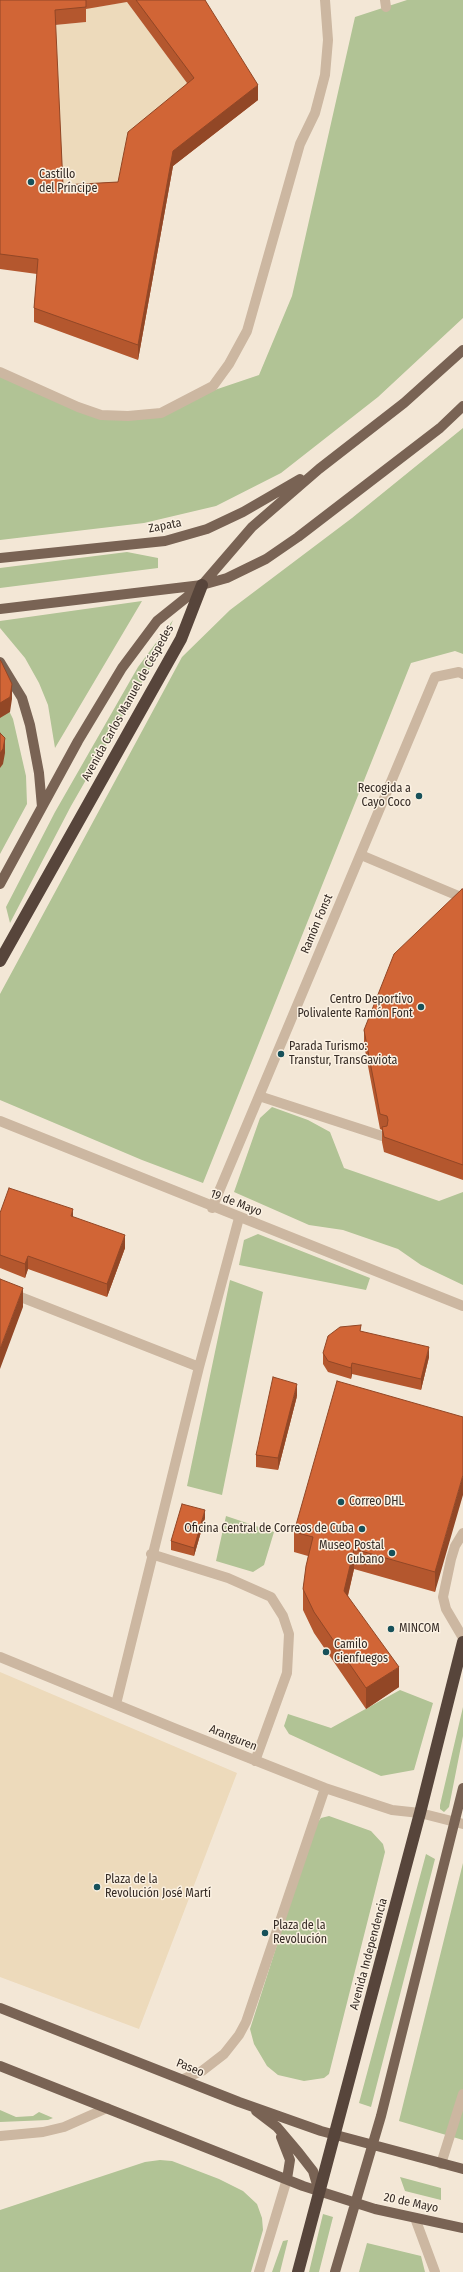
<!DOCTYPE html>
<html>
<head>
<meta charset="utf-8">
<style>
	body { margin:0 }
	canvas { display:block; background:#f3e7d6 }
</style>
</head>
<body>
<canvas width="463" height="2272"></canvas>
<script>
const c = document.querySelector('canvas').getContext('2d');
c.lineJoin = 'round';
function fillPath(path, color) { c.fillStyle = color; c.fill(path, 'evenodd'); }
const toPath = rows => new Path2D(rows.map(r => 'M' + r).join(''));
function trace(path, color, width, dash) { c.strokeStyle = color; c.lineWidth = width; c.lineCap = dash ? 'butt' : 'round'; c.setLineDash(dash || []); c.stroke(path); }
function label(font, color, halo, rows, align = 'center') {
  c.font = font + ' "Fira Sans Condensed",sans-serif'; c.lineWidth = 3; c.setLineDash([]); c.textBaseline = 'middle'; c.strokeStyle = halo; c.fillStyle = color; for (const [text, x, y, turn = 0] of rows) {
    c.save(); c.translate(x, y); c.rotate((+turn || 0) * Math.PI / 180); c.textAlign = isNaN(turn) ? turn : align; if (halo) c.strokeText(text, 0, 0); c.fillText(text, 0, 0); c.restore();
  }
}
fillPath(toPath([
	[407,0,463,0,463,318,378,397,281,473,216,506,144,523,0,540,0,372,101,415,161,413,188,399,259,375,292,296,355,17],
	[463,428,463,654,455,651,411,663,203,1183,142,1160,0,1100,0,994,182,657,230,610,352,518],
	[127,552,158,558,158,568,0,588,0,568],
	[142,601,55,748,48,705,39,683,25,658,0,628,0,621],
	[173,620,161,649,71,806,10,923,6,907,55,812,138,667],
	[0,692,13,719,26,776,27,804,0,854],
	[272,1107,308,1120,330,1132,344,1168,439,1201,463,1192,463,1285,421,1265,398,1249,343,1230,309,1225,234,1192,260,1118],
	[258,1234,370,1278,366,1290,239,1265,244,1240],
	[230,1280,263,1292,222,1495,187,1486],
	[226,1516,274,1532,264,1565,253,1572,216,1561],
	[400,1690,433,1703,414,1770,381,1776,289,1734,284,1726,288,1714,331,1728],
	[463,1707,463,1736,449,1807,444,1812,440,1809,440,1805],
	[329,1816,371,1831,383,1844,385,1852,329,2074,324,2078,304,2081,278,2075,267,2066,254,2044,250,2029,315,1826,321,1818],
	[426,1854,435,1859,371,2107,359,2103],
	[463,1863,463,2140,399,2121],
	[0,2110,16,2117,33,2116,39,2112,53,2118,48,2120,0,2122],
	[160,2160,172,2161,219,2179,243,2191,257,2204,262,2218,263,2230,251,2272,0,2272,0,2210,145,2162],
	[400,2177,441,2188,441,2200,405,2191],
	[323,2214,333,2217,319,2272,309,2272],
	[288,2240,280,2272,272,2272,283,2241],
	[367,2243,421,2256,425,2272,359,2272]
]), '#b1c395');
fillPath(toPath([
	[85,0,96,7,127,2,194,92,112,227,63,200,55,25,86,22],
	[0,1672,237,1773,139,2029,0,1977]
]), '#eddabb');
trace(toPath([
	[385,0,386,7],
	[0,372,78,407,101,415,128,416,161,413,213,386,229,364,247,331,300,144,315,113,325,75,328,40,325,0],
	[361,855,463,898],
	[259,1096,382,1136],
	[0,1121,463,1306],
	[212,1208,435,677,459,672,463,674],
	[0,1289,199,1367],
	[463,1533,455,1546,451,1559,443,1597,446,1609,463,1638],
	[151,1554,228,1578,271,1597,283,1616,289,1634,287,1673,255,1761],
	[0,1657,176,1729,325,1788,392,1810,420,1813,463,1824],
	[116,1704,199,1367,239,1218],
	[183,2079,202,2071,224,2054,239,2035,246,2022,325,1788],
	[0,2136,43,2132,64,2127,107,2108],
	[441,2164,463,2094],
	[415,2218,435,2272],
	[259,2272,287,2179]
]), '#ccb7a1', 10);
trace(toPath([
	[0,558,165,541,207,529,243,512,300,479],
	[0,609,202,585,227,578,266,559,298,537,440,428,463,406],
	[0,662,22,698,30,725,39,773,42,807],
	[0,884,78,741,122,668,157,621,202,585,252,527,319,469,404,403,463,350],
	[0,2008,239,2102,321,2131,463,2169],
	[0,2066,303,2186,375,2209,463,2228],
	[256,2111,277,2127,299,2153,313,2171,319,2191],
	[281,2137,290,2160,287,2179],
	[335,2272,381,2116,463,1788]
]), '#796354', 10);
trace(toPath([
	[0,961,181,639,202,585],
	[298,2272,420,1813,463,1642]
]), '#57453b', 12);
fillPath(toPath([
	[0,0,205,0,258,100,173,166,138,360,34,322,34,308,37,274,0,269],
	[127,2,187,83,118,182,63,185,55,25,86,22,86,9],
	[463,889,463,1180,384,1152,382,1142,382,1130,380,1129,364,1045,364,1030],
	[0,1213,73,1217,125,1248,107,1297,28,1269,25,1278,0,1268],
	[361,1331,429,1357,421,1390,352,1374,351,1379,328,1372,323,1364,323,1353],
	[297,1396,278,1470,256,1467,256,1455],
	[463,1417,435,1592,354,1569,348,1596,399,1687,366,1709,314,1633,303,1610,303,1589,308,1556,294,1552,294,1532],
	[205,1518,194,1556,171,1550,171,1541]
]), '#b4572e');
fillPath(toPath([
	[258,85,258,100,173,166,138,360,138,345,173,151],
	[12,684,12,699,10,712,0,718,0,703],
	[5,738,5,753,3,764,0,768,0,753],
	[73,1209,73,1222,71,1216],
	[125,1235,125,1248,107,1297,107,1284],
	[28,1256,28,1269,25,1278,25,1264],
	[23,1288,23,1307,0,1369,0,1349],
	[429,1347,429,1357,421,1390,421,1379],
	[352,1363,352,1374,351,1379,351,1368],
	[297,1384,297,1396,278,1470,278,1458],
	[463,1475,463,1495,435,1592,435,1572],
	[205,1510,205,1518,194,1556,194,1548],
	[354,1549,354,1569,344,1611,344,1591],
	[399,1667,399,1687,366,1709,366,1688]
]), '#924726');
const building = toPath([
	[0,0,86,0,86,7,55,10,63,185,118,182,128,132,194,78,136,0,205,0,258,85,173,151,138,345,34,308,38,259,0,254,0,0],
	[0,660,1,661,12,684,10,697,0,703,0,660],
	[0,733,5,738,3,749,0,753,0,733],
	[462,889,463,889,463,1165,384,1137,382,1127,387,1126,388,1120,387,1116,380,1114,364,1030,394,954,462,889],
	[9,1188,73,1209,71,1216,125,1235,107,1284,28,1256,25,1264,0,1255,0,1213,9,1188],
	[0,1279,23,1288,0,1349,0,1279],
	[361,1325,360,1331,429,1347,421,1379,352,1363,351,1368,328,1361,323,1353,328,1336,340,1327,361,1325],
	[273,1377,297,1384,278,1458,256,1455,273,1377],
	[337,1381,463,1417,463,1475,435,1572,354,1549,344,1591,399,1667,366,1688,314,1612,303,1589,306,1566,313,1537,294,1532,337,1381],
	[182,1504,205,1510,194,1548,171,1541,182,1504]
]);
fillPath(building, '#d16536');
trace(building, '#924726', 1);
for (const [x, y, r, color] of [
	[31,182,4,"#17515a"],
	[419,796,4,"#17515a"],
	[421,1007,4,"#17515a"],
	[281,1054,4,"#17515a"],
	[341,1502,4,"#17515a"],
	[362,1529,4,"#17515a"],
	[392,1553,4,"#17515a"],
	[391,1629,4,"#17515a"],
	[326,1652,4,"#17515a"],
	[97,1887,4,"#17515a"],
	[265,1933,4,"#17515a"]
]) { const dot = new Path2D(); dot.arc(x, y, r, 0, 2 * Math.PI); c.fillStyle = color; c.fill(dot); trace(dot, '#fbf1e2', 1.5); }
label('12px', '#352b25', '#fbf1e2', [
	["Castillo",39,175],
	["del Príncipe",39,189],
	["Recogida a",411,789,"right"],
	["Cayo Coco",411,803,"right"],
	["Centro Deportivo",413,1000,"right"],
	["Polivalente Ramón Font",413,1014,"right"],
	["Parada Turismo:",289,1047],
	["Transtur, TransGaviota",289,1061],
	["Correo DHL",349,1502],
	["Oficina Central de Correos de Cuba",354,1529,"right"],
	["Museo Postal",384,1546,"right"],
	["Cubano",384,1560,"right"],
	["MINCOM",399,1629],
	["Camilo",334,1645],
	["Cienfuegos",334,1659],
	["Plaza de la",105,1880],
	["Revolución José Martí",105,1894],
	["Plaza de la",273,1926],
	["Revolución",273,1940]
], 'left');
label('12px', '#352b25', '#fbf1e2', [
	["Zapata",165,526,-11],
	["Avenida Carlos Manuel de Céspedes",128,703,-61],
	["Ramón Fonst",317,924,-67],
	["19 de Mayo",236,1203,21],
	["Aranguren",233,1738,22],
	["Avenida Independencia",369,1954,-75],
	["Paseo",190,2068,22],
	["20 de Mayo",411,2203,12]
]);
</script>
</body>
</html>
